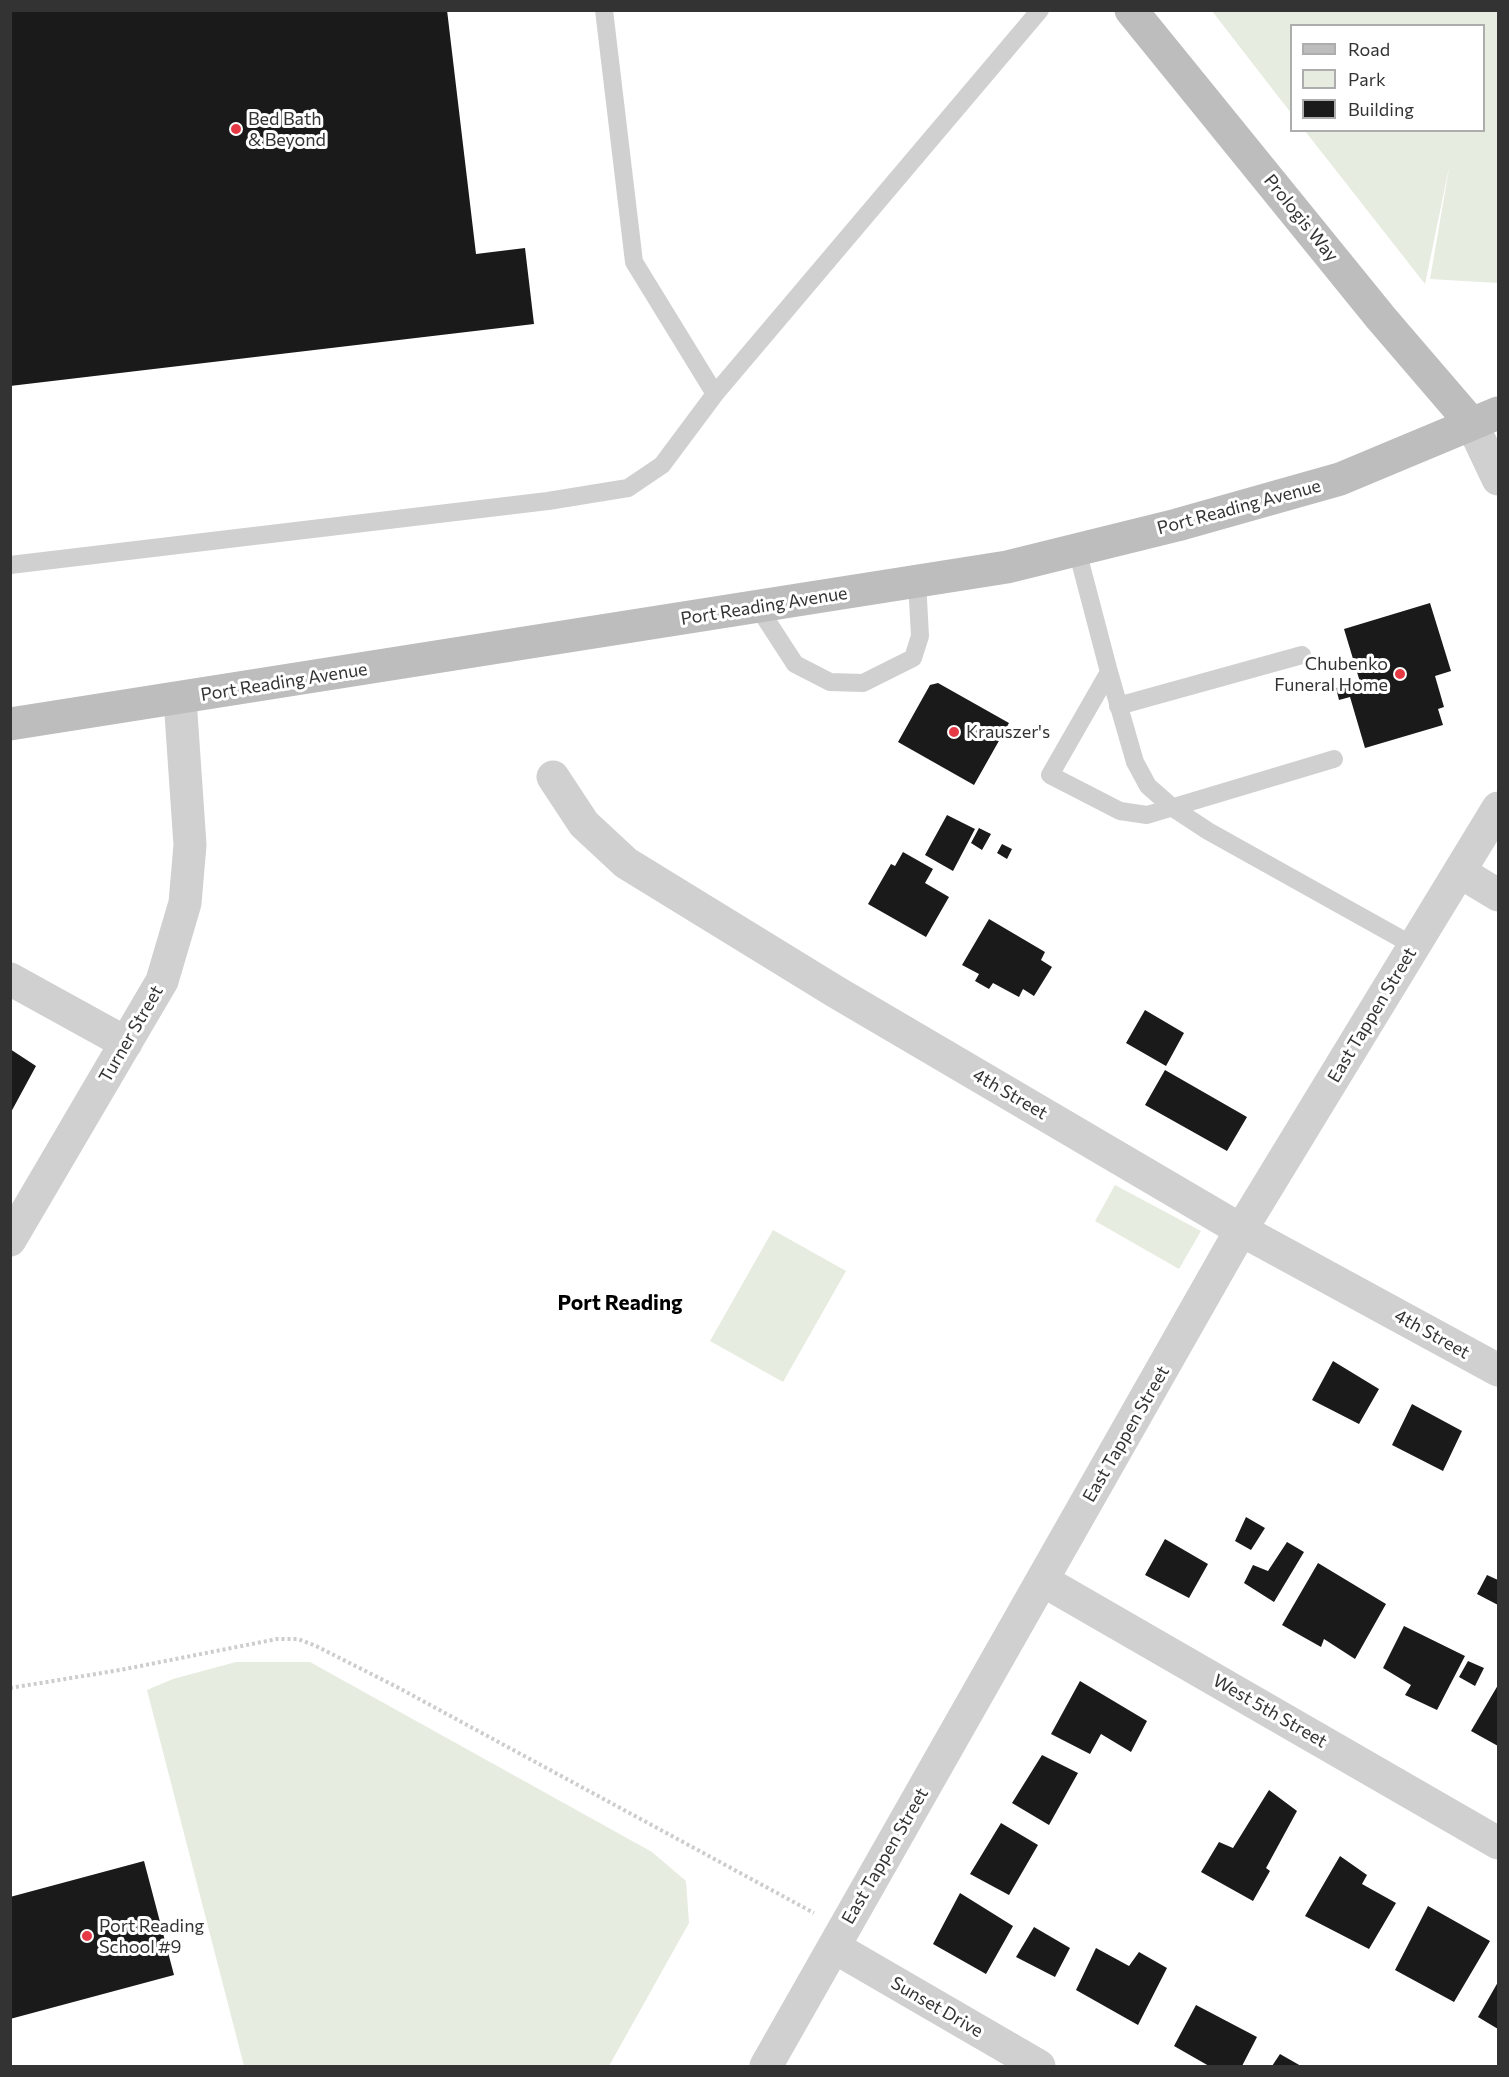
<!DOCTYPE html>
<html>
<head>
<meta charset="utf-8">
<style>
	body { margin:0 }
	#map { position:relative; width:1509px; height:2077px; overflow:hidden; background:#fff; font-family:Commissioner,sans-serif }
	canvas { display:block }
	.frame { position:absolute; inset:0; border:12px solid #333; pointer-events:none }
	.legend { position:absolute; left:1290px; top:24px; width:195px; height:108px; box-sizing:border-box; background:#fff; border:2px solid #adadad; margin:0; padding:8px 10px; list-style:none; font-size:18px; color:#333 }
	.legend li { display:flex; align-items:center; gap:12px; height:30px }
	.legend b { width:30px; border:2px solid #adadad }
</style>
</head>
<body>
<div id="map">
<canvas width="1509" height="2077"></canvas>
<div class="frame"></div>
<ul class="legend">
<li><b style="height:8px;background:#bdbdbd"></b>Road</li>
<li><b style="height:16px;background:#e6ecdf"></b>Park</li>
<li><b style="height:16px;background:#1a1a1a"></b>Building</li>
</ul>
</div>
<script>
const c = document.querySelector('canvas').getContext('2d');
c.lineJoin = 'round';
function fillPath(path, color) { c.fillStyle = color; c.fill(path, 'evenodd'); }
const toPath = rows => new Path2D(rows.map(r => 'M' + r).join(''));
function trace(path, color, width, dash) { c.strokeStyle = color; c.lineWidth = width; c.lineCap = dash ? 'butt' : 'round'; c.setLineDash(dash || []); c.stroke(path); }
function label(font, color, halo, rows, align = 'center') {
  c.font = font + ' Commissioner,sans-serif'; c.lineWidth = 6; c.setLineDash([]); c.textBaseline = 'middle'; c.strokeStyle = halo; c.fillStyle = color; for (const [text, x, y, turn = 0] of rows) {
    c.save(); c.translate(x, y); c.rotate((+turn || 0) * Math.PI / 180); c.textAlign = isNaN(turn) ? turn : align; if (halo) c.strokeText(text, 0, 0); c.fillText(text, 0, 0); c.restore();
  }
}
fillPath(toPath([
	[1212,11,1498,11,1498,283,1430,279,1450,163,1425,284,1305,131,1484,130,1484,26,1292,26,1291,113],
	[1115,1185,1201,1231,1179,1269,1095,1221],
	[773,1230,846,1271,783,1382,710,1341],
	[236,1662,310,1662,652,1852,686,1881,689,1923,609,2066,244,2066,147,1690,173,1679]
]), '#e6ecdf');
fillPath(toPath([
	[10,10,447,10,476,254,525,248,534,324,10,386],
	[1430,603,1451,671,1435,676,1444,707,1438,709,1443,725,1365,748,1350,697,1339,700,1336,688,1360,682,1344,629],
	[938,683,1009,723,974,785,898,742,930,685],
	[947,815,975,829,953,871,925,855],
	[979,828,991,834,982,850,971,843],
	[1002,844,1012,849,1007,859,997,853],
	[903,852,933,869,925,883,949,897,926,937,868,904,891,864,895,866],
	[989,919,1045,952,1041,960,1052,967,1034,996,1023,989,1019,997,993,983,989,989,975,981,979,974,962,965],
	[1145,1010,1184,1033,1166,1066,1126,1043],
	[10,1049,36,1066,10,1114],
	[1165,1070,1247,1117,1227,1151,1145,1105],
	[1333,1361,1379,1389,1359,1424,1312,1400],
	[1412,1404,1462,1431,1443,1471,1392,1445],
	[1246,1517,1265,1528,1251,1550,1235,1541],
	[1165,1539,1208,1564,1189,1598,1145,1575],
	[1287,1542,1304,1552,1274,1602,1244,1583,1253,1565,1268,1571],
	[1318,1563,1386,1604,1355,1659,1324,1639,1321,1647,1282,1625],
	[1487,1575,1498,1580,1498,1605,1477,1594],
	[1404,1626,1465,1656,1437,1710,1405,1695,1411,1685,1383,1668],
	[1468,1661,1484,1668,1475,1686,1459,1677],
	[1080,1681,1147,1721,1131,1752,1101,1734,1090,1754,1051,1734],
	[1498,1685,1498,1746,1471,1731],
	[1042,1755,1078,1773,1049,1825,1012,1803],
	[1269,1790,1297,1811,1266,1868,1270,1871,1253,1901,1201,1872,1219,1842,1233,1848],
	[1001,1823,1038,1845,1009,1895,970,1874],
	[1340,1856,1367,1875,1362,1884,1396,1903,1369,1949,1305,1916],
	[144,1861,174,1975,10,2019,10,1897],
	[960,1893,1013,1926,986,1974,933,1944],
	[1428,1906,1490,1941,1454,2002,1395,1970],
	[1034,1927,1070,1948,1055,1977,1016,1957],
	[1096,1948,1129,1966,1139,1952,1167,1968,1138,2025,1076,1990],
	[1498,1982,1498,2029,1478,2017],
	[1196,2005,1257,2037,1242,2066,1209,2066,1174,2046],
	[1280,2054,1301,2066,1272,2066]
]), '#1a1a1a');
trace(toPath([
	[10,1688,120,1670,277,1639,298,1639,316,1646,397,1687,814,1913]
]), '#cdcdcd', 4, [3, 3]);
trace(toPath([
	[604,10,634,262,715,394],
	[1077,550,1109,672,1135,762,1148,786,1173,808,1208,831,1414,946],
	[10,565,548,501,628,488,662,465,715,394,1040,10],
	[758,607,795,664,830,682,863,683,913,658,920,636,917,581],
	[1109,672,1050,775,1120,811,1147,815,1334,759],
	[1118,706,1302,655]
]), '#d0d0d0', 18);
trace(toPath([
	[1472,424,1498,479],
	[553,777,584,824,626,863,836,992,1241,1230,1498,1370],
	[1460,872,1498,895],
	[10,979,126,1043],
	[10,1240,162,981,185,903,190,845,180,699],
	[1042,1580,1498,1843],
	[834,1947,1039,2066],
	[766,2066,1241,1230,1498,808]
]), '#d0d0d0', 33);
trace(toPath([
	[1131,10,1381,318,1472,424],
	[10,724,1007,567,1177,525,1340,479,1498,413]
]), '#bdbdbd', 33);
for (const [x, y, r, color] of [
	[236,129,6,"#e63946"],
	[1400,674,6,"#e63946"],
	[954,732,6,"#e63946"],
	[87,1936,6,"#e63946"]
]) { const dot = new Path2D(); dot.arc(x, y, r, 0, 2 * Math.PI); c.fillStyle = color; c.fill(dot); trace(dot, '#fff', 2); }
label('18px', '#333', '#fff', [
	["Bed Bath",248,119],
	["& Beyond",248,140],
	["Chubenko",1388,664,"right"],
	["Funeral Home",1388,685,"right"],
	["Krauszer's",966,732],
	["Port Reading",99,1926],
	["School #9",99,1947]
], 'left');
label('18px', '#333', '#fff', [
	["Prologis Way",1301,218,51],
	["Port Reading Avenue",1239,507,-15],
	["Port Reading Avenue",764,606,-9],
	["Port Reading Avenue",284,682,-9],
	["East Tappen Street",1372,1015,-59],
	["Turner Street",131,1034,-60],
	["4th Street",1010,1094,30],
	["4th Street",1432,1334,29],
	["East Tappen Street",1126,1434,-60],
	["West 5th Street",1270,1711,30],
	["East Tappen Street",885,1856,-60],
	["Sunset Drive",937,2007,30]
]);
label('bold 21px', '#000', '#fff', [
	["Port Reading",620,1303]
]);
</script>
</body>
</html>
